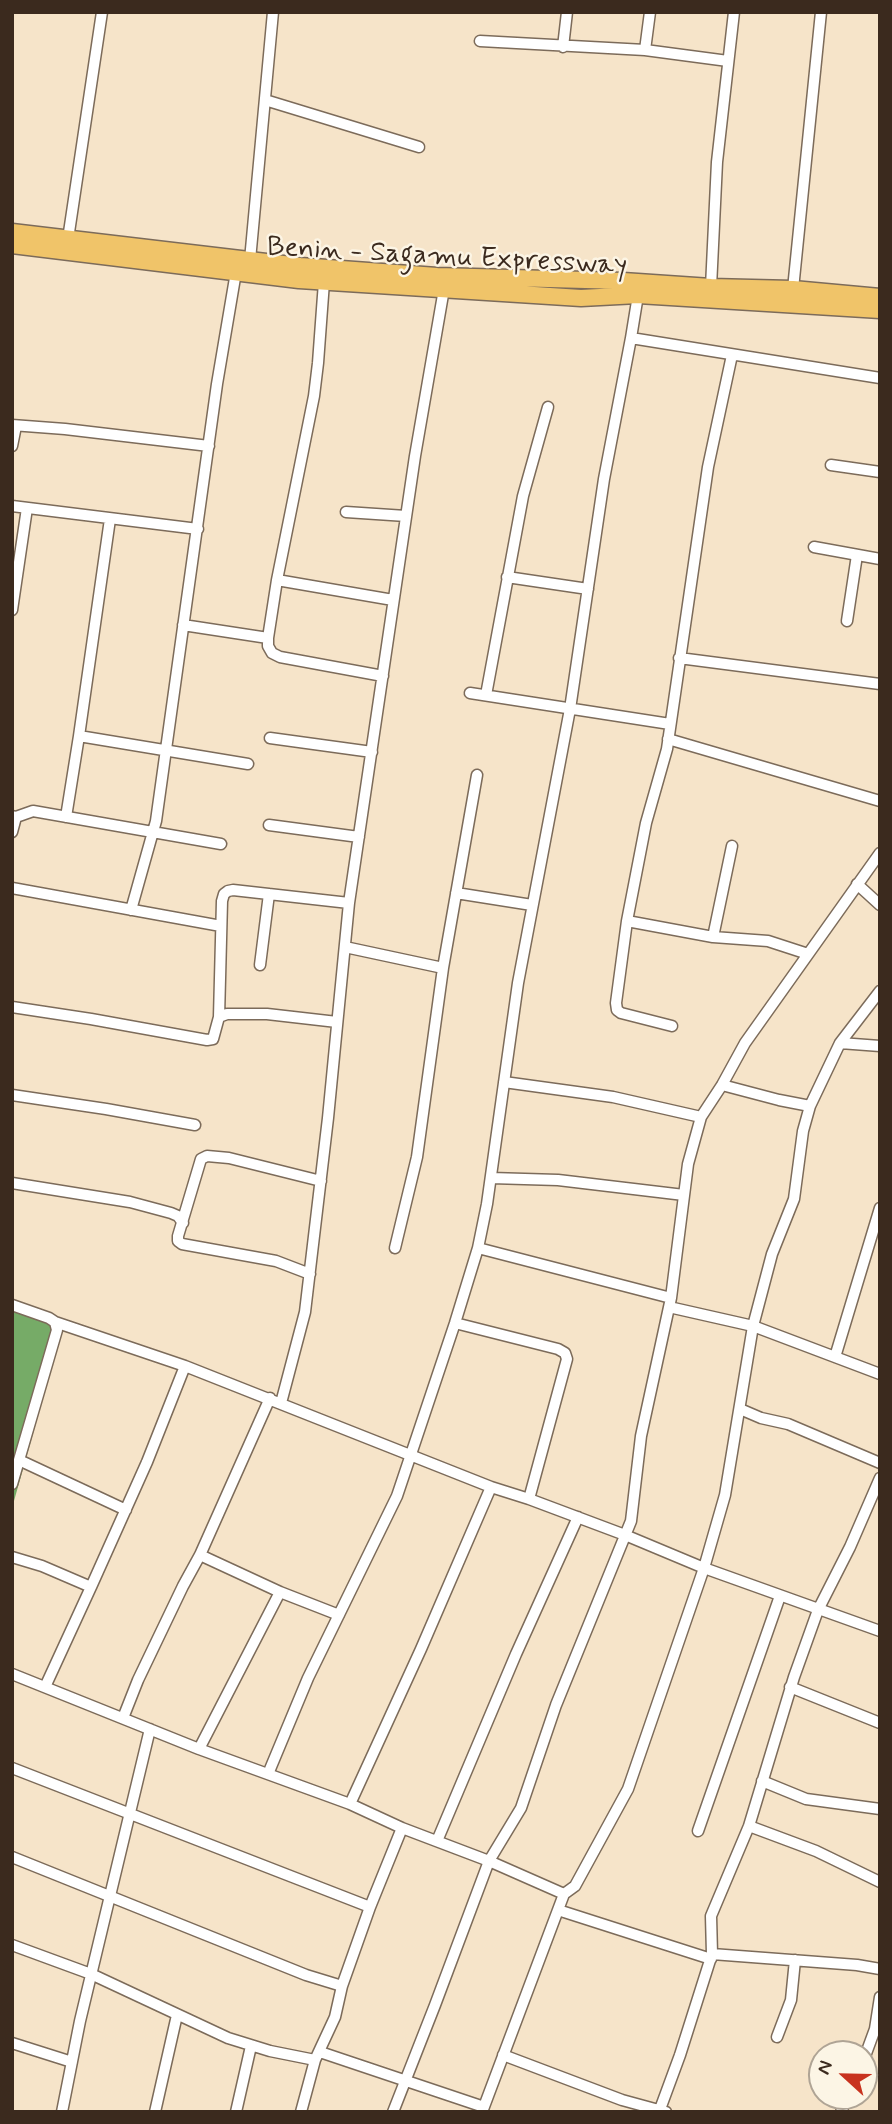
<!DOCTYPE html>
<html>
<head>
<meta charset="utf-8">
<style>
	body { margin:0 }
	#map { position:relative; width:892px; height:2124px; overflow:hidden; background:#f6e4c9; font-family:Mynerve,sans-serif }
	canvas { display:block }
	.frame { position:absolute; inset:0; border:14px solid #3b2a1e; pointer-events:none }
	.north { position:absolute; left:808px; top:2040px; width:70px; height:70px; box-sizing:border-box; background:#fcf5e5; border:2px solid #afa495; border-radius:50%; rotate:292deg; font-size:19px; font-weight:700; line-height:28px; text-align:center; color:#3b2a1e }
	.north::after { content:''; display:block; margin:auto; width:24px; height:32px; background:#c8321e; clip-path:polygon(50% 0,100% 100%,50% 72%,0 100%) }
</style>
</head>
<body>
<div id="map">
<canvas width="892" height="2124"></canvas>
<div class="frame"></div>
<div class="north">N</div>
</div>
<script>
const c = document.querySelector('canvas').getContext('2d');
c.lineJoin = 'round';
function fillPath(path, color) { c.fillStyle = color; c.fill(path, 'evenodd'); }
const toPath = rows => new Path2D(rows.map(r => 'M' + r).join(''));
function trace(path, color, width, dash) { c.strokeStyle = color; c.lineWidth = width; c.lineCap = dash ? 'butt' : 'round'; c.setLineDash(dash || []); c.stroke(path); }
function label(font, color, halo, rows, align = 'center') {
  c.font = font + ' Mynerve,sans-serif'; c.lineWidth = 5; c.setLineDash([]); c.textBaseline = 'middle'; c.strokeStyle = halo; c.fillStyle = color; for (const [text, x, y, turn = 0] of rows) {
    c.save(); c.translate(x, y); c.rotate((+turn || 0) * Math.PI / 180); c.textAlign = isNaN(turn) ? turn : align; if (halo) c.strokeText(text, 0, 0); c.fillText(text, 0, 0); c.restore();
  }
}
fillPath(toPath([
	[12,1311,63,1327,12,1508]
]), '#76ab67');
const minor = toPath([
	[650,12,645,50,728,61],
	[480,41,645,50],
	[563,47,567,12],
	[265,100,419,147],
	[68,239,102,12],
	[250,260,273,12],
	[324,282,318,363,314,396,277,580,268,638,268,646,272,653,280,657,383,676],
	[711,287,717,162,734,12],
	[793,289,821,12],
	[638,295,631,338,880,378],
	[12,425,65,429,209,446],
	[12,446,16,426],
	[831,465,880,472],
	[12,506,198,529],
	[346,512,406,516],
	[110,519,79,736,248,764],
	[814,547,880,559],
	[507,577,588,589],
	[277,580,393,600],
	[12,610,27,508],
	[847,621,857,555],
	[183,625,268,638],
	[679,658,880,684],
	[470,693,670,724],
	[486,695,523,496,548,407],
	[270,738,372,752],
	[668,739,880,801],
	[12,816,16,817,33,811,221,844],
	[66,817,79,736],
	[269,825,359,837],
	[12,832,16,817],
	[857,884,880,905],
	[12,888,221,926],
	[456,893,532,905],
	[131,910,156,821,217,384,236,272],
	[627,921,713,937,768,941,808,954],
	[713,937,732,846],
	[345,947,443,968],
	[260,965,269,894],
	[12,1007,91,1019,207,1040,213,1039,219,1017,222,901,224,894,228,891,233,890,349,903],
	[219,1017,227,1014,267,1014,337,1022],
	[672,1026,621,1013,617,1010,616,1003,627,921,646,823,667,749,708,467,732,355],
	[840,1043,880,1046],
	[504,1082,613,1097,701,1117],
	[722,1085,779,1100,810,1106],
	[12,1095,106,1109,195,1125],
	[491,1178,558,1180,684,1195],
	[12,1183,130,1202,171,1213,178,1216,183,1223],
	[395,1248,417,1157,443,968,477,775],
	[478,1248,671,1298],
	[310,1274,276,1261,182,1244,178,1241,178,1236,201,1159,207,1156,229,1158,321,1181],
	[12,1305,49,1318,55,1322,57,1330,12,1484],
	[669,1307,753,1326,880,1374],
	[55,1322,185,1366,491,1487,529,1499,625,1535,704,1568,880,1631],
	[455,1323,558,1349,565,1353,567,1359,529,1499],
	[835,1357,880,1208],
	[281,1403,305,1312,328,1118,349,903,415,456,444,289],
	[740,1409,761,1418,788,1424,880,1463],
	[19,1460,126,1510],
	[12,1557,42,1566,91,1587,147,1462,185,1366],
	[280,1592,339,1615],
	[12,1674,199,1749,350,1804,402,1828,489,1861,564,1894,482,2112],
	[45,1687,91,1587],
	[790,1687,880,1723],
	[123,1718,138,1680,183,1586,200,1555,270,1398],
	[199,1749,280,1592,200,1555],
	[12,1768,370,1907],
	[268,1774,308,1678,397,1496,455,1323,478,1248,487,1204,518,983,570,709,604,479,631,338],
	[762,1781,806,1799,880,1809],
	[350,1804,421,1649,491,1487],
	[749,1826,816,1851,880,1882],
	[698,1831,780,1596],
	[437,1841,516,1654,578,1517],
	[12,1857,306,1975,342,1986],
	[564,1894,575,1886,628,1789,704,1568,725,1495,753,1326,772,1254,794,1199,803,1131,810,1106,840,1043,880,991],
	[558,1910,711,1959],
	[12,1945,91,1974,228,2038,270,2051,315,2060],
	[712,1954,857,1965,880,1969],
	[777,2037,791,2000,795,1960],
	[12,2043,72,2062],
	[320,2052,484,2107],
	[503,2055,622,2100,666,2112],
	[864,2059,875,2029,880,1997],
	[62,2112,80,2021,150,1729],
	[155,2112,177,2015],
	[236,2112,251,2046],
	[301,2112,315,2060,335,2017,342,1986,370,1907,402,1828],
	[393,2112,435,2005,489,1861,521,1808,556,1705,631,1521,641,1436,671,1298,688,1164,701,1117,722,1085,745,1043,880,853],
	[659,2112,680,2055,712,1954,711,1916,749,1826,794,1677,818,1610,850,1547,880,1478],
	[841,2112,848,2096]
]);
const trunk = toPath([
	[12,232,300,266,437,276,623,281,711,287,793,289,880,297],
	[12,245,299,280,581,298,638,295,880,310]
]);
trace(minor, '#7c6b5a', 13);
trace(trunk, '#7c6b5a', 19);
trace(minor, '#fff', 10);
trace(trunk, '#f0c469', 16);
label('28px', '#3b2a1e', '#fcf5e5', [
	["Benin - Sagamu Expressway",447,258,3]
]);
</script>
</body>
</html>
